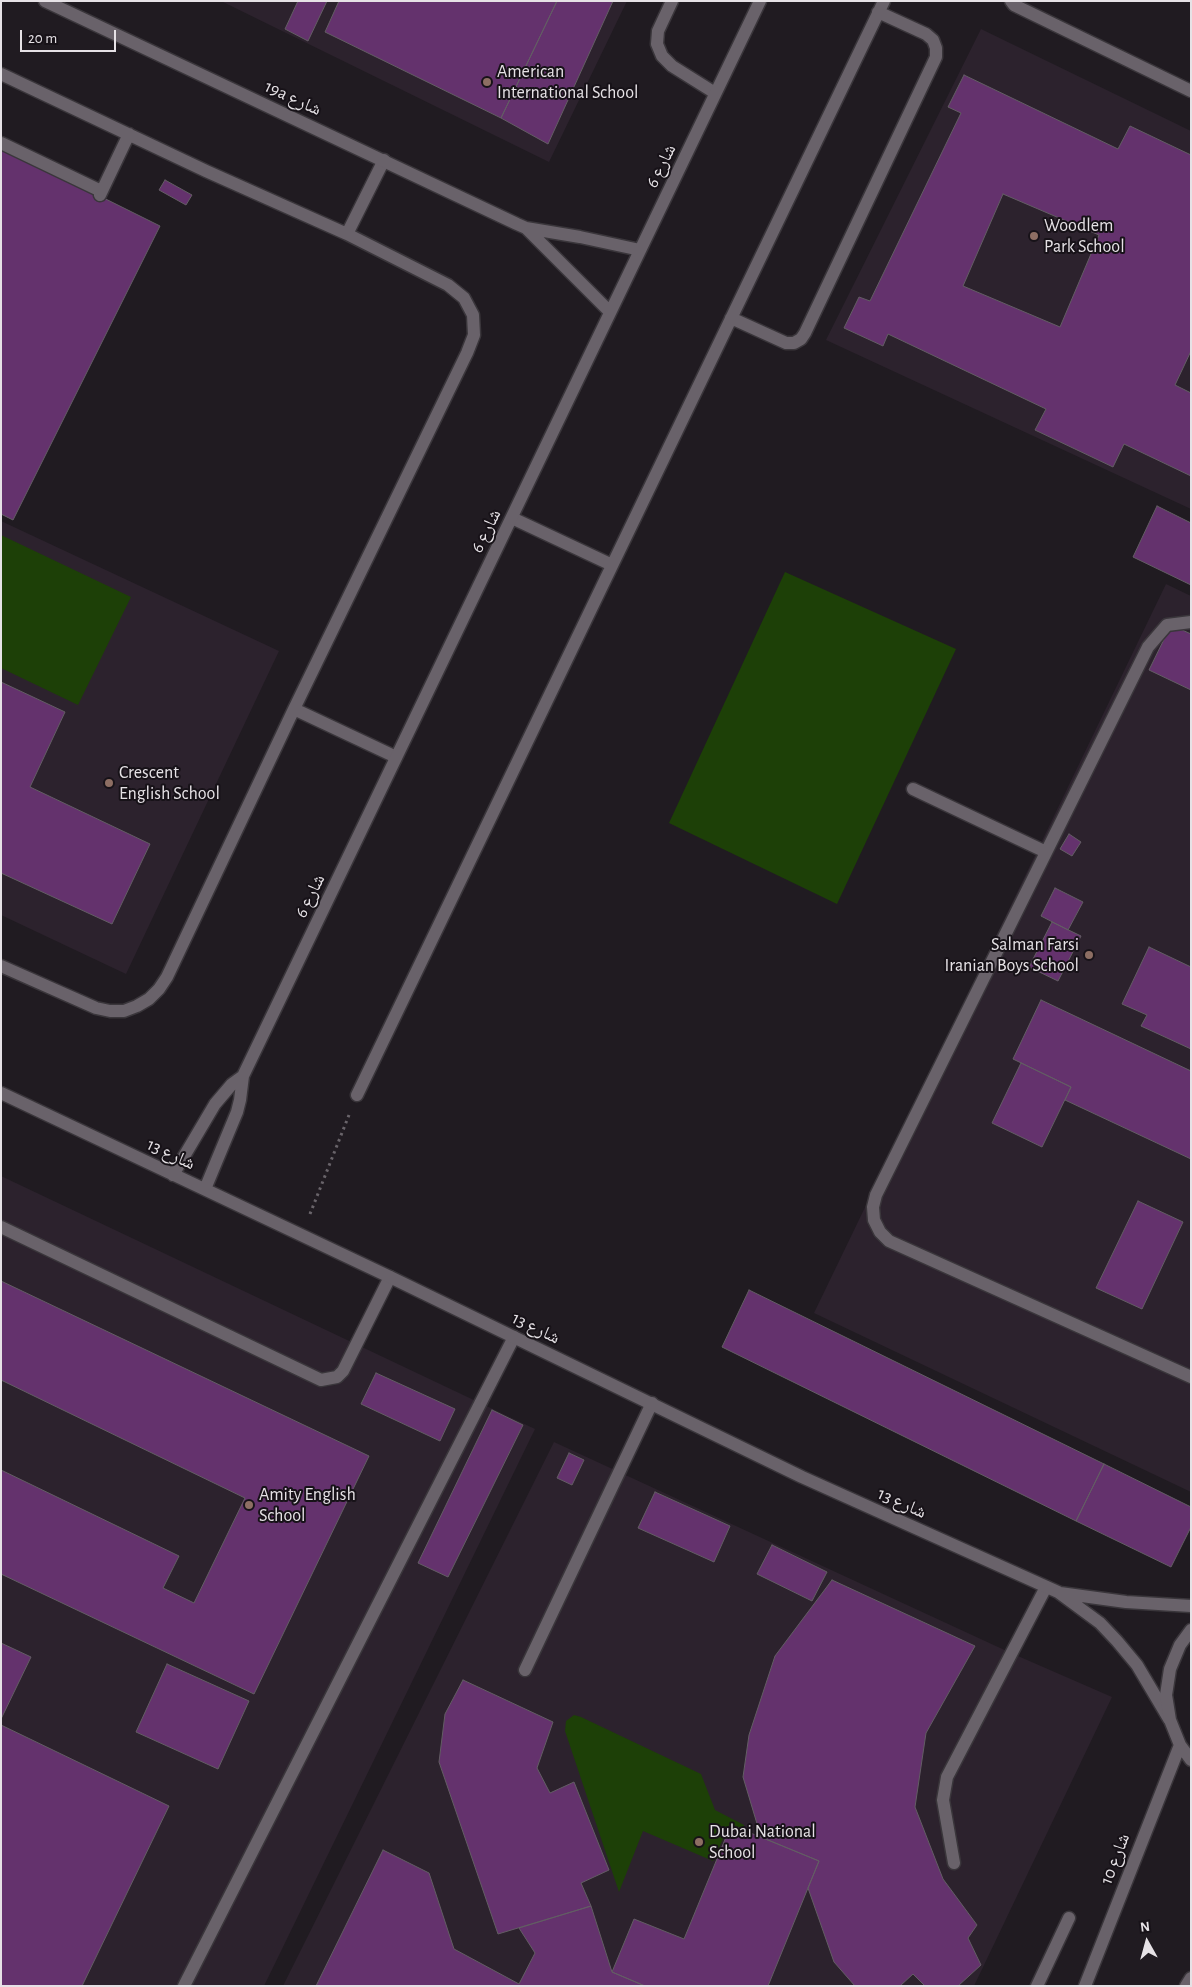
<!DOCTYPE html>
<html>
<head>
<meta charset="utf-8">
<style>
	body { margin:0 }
	#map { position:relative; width:1192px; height:1987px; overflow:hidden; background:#201b21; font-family:"Alegreya Sans",sans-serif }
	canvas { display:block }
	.frame { position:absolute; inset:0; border:2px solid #e6e2e6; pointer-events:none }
	.north { position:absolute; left:1122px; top:1917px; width:50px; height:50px; -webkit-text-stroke:4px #171218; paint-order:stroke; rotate:353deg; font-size:14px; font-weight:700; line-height:20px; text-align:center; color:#e6e2e6 }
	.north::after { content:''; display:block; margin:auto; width:18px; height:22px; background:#e6e2e6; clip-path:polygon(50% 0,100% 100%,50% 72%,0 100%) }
	.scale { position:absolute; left:20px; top:30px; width:96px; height:22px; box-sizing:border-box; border:2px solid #e6e2e6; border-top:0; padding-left:6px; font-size:15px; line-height:18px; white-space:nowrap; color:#e6e2e6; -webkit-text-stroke:4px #171218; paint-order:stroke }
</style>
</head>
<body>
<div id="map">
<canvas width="1192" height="1987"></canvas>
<div class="frame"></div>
<div class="north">N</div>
<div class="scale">20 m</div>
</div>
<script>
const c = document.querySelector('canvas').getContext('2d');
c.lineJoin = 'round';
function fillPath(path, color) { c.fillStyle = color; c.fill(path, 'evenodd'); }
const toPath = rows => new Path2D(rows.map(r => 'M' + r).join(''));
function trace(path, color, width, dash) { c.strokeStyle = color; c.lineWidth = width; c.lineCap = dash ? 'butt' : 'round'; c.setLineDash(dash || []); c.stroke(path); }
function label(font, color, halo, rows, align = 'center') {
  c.font = font + ' "Alegreya Sans","Noto Naskh Arabic",sans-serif'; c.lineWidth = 4; c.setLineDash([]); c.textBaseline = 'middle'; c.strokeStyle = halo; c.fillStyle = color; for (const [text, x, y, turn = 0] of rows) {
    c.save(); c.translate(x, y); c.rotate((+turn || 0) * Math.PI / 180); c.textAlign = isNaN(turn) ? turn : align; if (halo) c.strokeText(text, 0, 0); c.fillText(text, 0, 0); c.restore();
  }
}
fillPath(toPath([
	[221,1,627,1,549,162],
	[981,29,1191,131,1191,509,826,340],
	[1,521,279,651,126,974,1,915],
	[1166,584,1191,596,1191,1492,814,1313],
	[1,1176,535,1429,264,1986,1,1986],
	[554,1442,1011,1653,1112,1697,974,1986,283,1986]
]), '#2c222d');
fillPath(toPath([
	[1,535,131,597,78,705,1,668],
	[785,572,956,649,837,904,669,823],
	[574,1715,581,1717,701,1774,715,1810,744,1825,744,1829,730,1824,713,1861,643,1831,619,1892,565,1731,566,1721]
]), '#1d4007');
const building = toPath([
	[298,1,327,1,308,41,285,29,298,1],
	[339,1,557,1,501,118,325,32,339,1],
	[557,1,613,1,548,144,501,118,557,1],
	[964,75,1118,149,1130,126,1191,155,1191,351,1175,385,1191,393,1191,476,1124,444,1113,467,1035,430,1046,409,888,334,883,346,844,328,859,297,870,301,961,113,948,107,964,75],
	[1003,194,1099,235,1060,327,963,286,1003,194],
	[1,147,160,226,13,520,1,514,1,147],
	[165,180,192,195,186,205,159,190,165,180],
	[1157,506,1191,523,1191,585,1133,557,1157,506],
	[1171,625,1191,634,1191,690,1149,670,1171,625],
	[1,682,65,712,30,787,150,844,112,924,1,873,1,682],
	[1069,834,1081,842,1072,856,1060,849,1069,834],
	[1055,888,1083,902,1068,930,1041,916,1055,888],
	[1052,922,1081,936,1058,981,1029,967,1052,922],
	[1149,947,1191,967,1191,1049,1141,1026,1147,1015,1122,1004,1149,947],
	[1041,1000,1191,1071,1191,1159,1065,1100,1071,1087,1013,1059,1041,1000],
	[1021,1063,1071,1087,1042,1147,992,1123,1021,1063],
	[1138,1201,1183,1222,1142,1309,1096,1288,1138,1201],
	[1,1281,369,1456,254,1694,1,1574,1,1470,179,1556,163,1588,194,1603,245,1498,1,1380,1,1281],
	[749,1290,1104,1464,1076,1521,722,1347,749,1290],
	[376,1373,455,1409,440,1441,361,1404,376,1373],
	[492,1410,523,1425,448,1577,418,1563,492,1410],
	[569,1453,584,1460,572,1485,557,1478,569,1453],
	[1104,1464,1191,1507,1191,1527,1171,1567,1076,1521,1104,1464],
	[655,1492,730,1526,714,1562,638,1528,655,1492],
	[772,1545,827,1572,812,1601,757,1574,772,1545],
	[832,1580,975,1646,926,1733,915,1807,943,1879,977,1925,968,1938,981,1965,958,1986,925,1986,913,1974,900,1986,855,1986,834,1962,808,1888,819,1861,761,1837,743,1777,749,1735,775,1656,832,1580],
	[1,1643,31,1657,1,1719,1,1643],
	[167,1664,249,1701,218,1769,136,1732,167,1664],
	[463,1680,553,1722,537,1768,550,1793,574,1782,609,1870,581,1883,591,1906,498,1934,439,1762,445,1714,463,1680],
	[1,1725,169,1806,82,1986,1,1986,1,1725],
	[731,1825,819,1861,768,1986,645,1986,612,1972,634,1919,684,1939,731,1825],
	[383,1850,429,1873,454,1949,519,1984,535,1953,519,1928,591,1906,612,1972,645,1986,316,1986,383,1850]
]);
fillPath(building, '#64326d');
trace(building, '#635d64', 1);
const service = toPath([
	[672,1,658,31,657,44,662,56,672,66,715,93],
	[1011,1,1014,5,1191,91],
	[1,74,206,171,347,234,448,285,464,298,473,315,474,335,467,353,294,709,167,977,159,989,149,999,137,1006,124,1011,110,1011,96,1008,1,966],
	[1,143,101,191],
	[100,195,129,134],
	[347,234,384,160],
	[731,318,786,343,794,343,801,339,805,333,936,57,936,48,933,40,926,34,878,12],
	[512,518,612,565],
	[1191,622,1167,625,1148,647,876,1195,873,1207,874,1220,880,1232,889,1241,1191,1377],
	[294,709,396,757],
	[913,789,1046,852],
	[357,1095,884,1],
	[1,1227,321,1380,337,1377,343,1371,390,1277],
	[525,1670,652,1403],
	[954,1863,943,1800,947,1777,1046,1587],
	[184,1986,514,1337],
	[1037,1986,1069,1918]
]);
const minor = toPath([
	[45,1,517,224,526,228,580,237,640,250],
	[526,228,610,312],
	[1,1093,390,1277,802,1477,1058,1592,1100,1623,1117,1641,1137,1665,1169,1719],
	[173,1175,215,1104,232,1084,243,1076],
	[205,1189,237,1112,240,1100,243,1076,760,1],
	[1060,1593,1126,1602,1191,1606]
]);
const tertiary = toPath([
	[1191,1630,1180,1645,1170,1669,1166,1695,1170,1720,1180,1745,1191,1760],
	[1085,1986,1180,1745],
	[1186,1986,1191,1978]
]);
trace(service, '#3a363b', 15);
trace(minor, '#3a363b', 15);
trace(tertiary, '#3a363b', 15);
trace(toPath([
	[310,1214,349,1115]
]), '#69646a', 3, [2.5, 4]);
trace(service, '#69626a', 12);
trace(minor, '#69626a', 12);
trace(tertiary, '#69626a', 12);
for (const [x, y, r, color] of [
	[487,82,5,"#8d6e63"],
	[1034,236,5,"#8d6e63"],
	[109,783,5,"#8d6e63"],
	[1089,955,5,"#8d6e63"],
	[249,1505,5,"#8d6e63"],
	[699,1842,5,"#8d6e63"]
]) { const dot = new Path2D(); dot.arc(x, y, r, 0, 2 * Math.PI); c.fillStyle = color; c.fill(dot); trace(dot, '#171218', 2); }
label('18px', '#e6e2e6', '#171218', [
	["American",497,72],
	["International School",497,93],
	["Woodlem",1044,226],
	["Park School",1044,247],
	["Crescent",119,773],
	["English School",119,794],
	["Salman Farsi",1079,945,"right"],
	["Iranian Boys School",1079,966,"right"],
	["Amity English",259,1495],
	["School",259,1516],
	["Dubai National",709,1832],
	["School",709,1853]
], 'left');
label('18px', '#e6e2e6', '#171218', [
	["19a شارع",293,98,25],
	["شارع 6",661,166,-64],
	["شارع 6",486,531,-64],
	["شارع 6",310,896,-64],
	["شارع 13",171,1154,25],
	["شارع 13",536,1328,26],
	["شارع 13",902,1503,24],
	["شارع 10",1115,1859,-69]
]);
</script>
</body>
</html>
